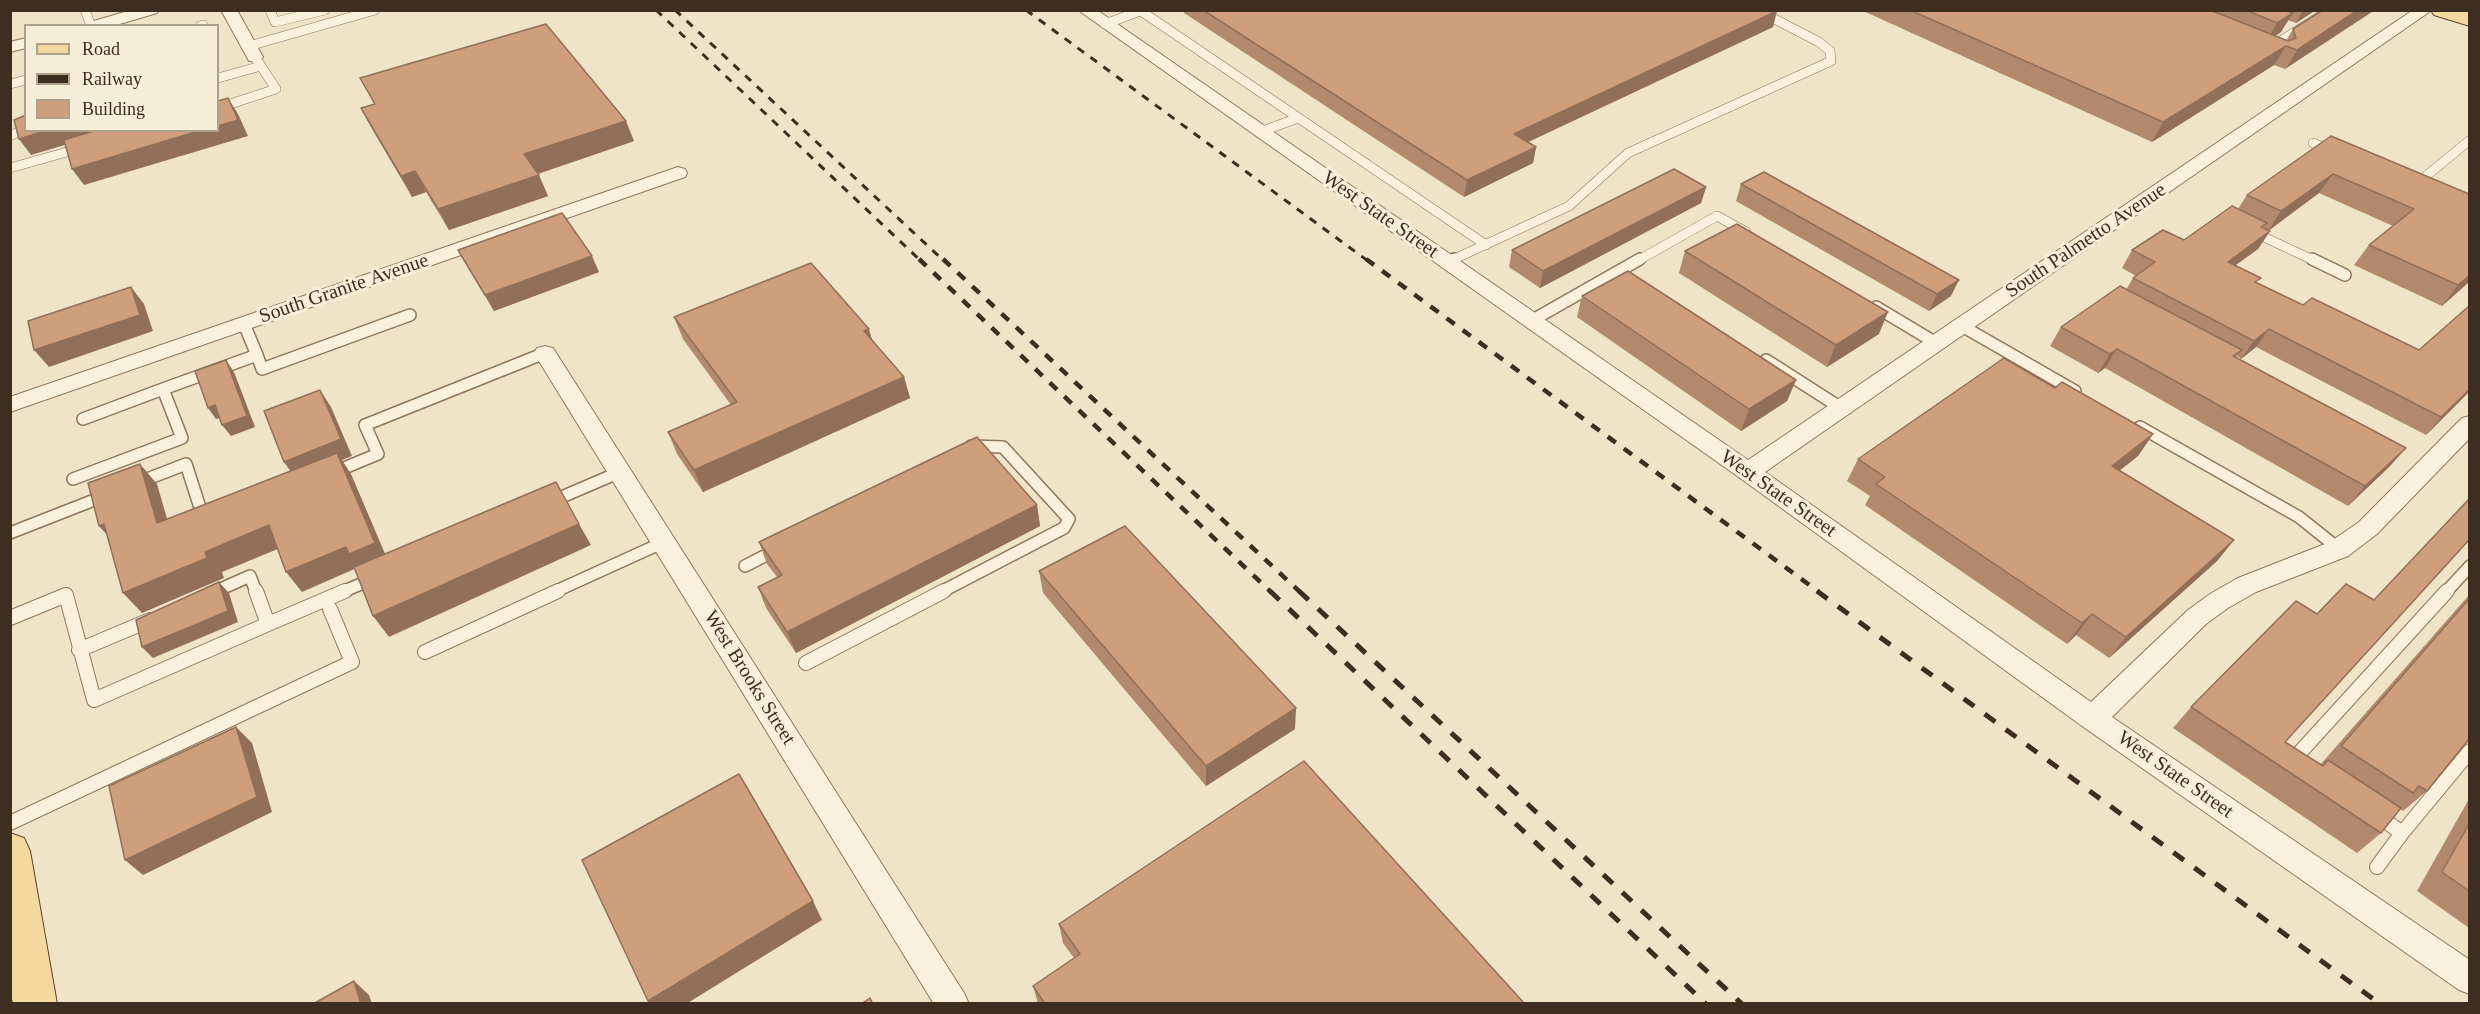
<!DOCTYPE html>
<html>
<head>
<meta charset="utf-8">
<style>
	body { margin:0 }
	#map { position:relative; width:2480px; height:1014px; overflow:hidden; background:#f0e4c8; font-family:"Times New Roman",serif }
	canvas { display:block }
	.frame { position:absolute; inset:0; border:12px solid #3d2e20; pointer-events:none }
	.legend { position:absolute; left:24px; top:24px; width:195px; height:108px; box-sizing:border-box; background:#f7eed8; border:2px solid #ada18e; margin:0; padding:8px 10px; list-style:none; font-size:18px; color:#3d2e20 }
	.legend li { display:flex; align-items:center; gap:12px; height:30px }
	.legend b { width:30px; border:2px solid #ada18e }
</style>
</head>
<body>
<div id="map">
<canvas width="2480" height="1014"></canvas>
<div class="frame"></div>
<ul class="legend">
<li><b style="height:8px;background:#f3d9a0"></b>Road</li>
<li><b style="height:8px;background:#3d2e20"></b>Railway</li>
<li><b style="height:16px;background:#cf9f7d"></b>Building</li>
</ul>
</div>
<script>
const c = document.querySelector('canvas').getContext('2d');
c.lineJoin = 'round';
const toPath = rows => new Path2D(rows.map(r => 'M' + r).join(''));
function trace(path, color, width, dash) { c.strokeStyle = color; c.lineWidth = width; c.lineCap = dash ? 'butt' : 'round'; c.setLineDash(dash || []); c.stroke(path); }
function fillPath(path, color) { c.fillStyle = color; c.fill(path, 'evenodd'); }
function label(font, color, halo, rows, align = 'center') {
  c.font = font + ' "Times New Roman",serif'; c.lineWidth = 6; c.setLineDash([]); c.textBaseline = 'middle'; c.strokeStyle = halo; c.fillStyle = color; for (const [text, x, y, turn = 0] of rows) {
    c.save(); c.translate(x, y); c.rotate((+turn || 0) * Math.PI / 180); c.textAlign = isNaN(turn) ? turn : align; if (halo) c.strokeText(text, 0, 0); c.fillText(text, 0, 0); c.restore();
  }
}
const serviceFar2 = toPath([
	[85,10,91,26],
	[270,10,275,22,325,10],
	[1141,11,1486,245],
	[1105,24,1143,10],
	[200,26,203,25],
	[249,46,375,10],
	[2271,47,2330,10],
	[218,78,261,66],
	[10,84,26,80],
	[218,108,276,89,255,57],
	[1260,132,1298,118],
	[10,136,26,128],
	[2313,143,2333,151],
	[10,168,81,148],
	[2415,185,2470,140],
	[2251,231,2315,261],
	[1450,261,1569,206,1628,153,1831,61,1830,51,1819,42,1757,10],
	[1637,261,1717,216,1746,232]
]);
const serviceFar1 = toPath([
	[2312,259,2345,275],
	[1448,262,1454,259],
	[1876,307,1936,343],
	[1531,321,1640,259],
	[1962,326,2075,391],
	[257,355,262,369,410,315],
	[1766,360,1841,408],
	[83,419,163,389],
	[2140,427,2299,517,2339,549],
	[332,473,378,454,365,425,545,353],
	[73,479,182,438,163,389,257,355,244,324],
	[137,483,186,464,204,520],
	[550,502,620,472],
	[10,533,107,495],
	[745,566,778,549],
	[214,592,250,576,256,592],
	[342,592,375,578],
	[554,592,664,542],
	[941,592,1064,528,1069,519,1003,447,971,446],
	[2446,592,2470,566]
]);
const service = toPath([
	[210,594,217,591],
	[10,618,66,595,94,700,268,624,256,591],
	[268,624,345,591],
	[79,650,150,620],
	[425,652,558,591],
	[806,663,944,591],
	[2297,762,2293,760,2447,591],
	[2377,815,2402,833,2470,751],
	[10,823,352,662,330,609],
	[2377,867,2402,833]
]);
const minor = toPath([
	[131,10,159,10,157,13,113,26,85,26,87,23,131,10],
	[221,10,237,10,263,57,261,61,249,61,221,10],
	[1078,10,1097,10,1748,460,2413,10,2432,10,1765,472,2091,702,2188,610,2210,594,2238,578,2330,542,2359,522,2462,418,2470,416,2470,438,2377,534,2348,556,2256,592,2228,608,2206,624,2112,717,2470,960,2470,994,2459,990,2082,726,1740,478,1078,10],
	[26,38,26,48,10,52,10,42,26,38],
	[678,167,685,169,687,173,685,177,10,412,10,397,678,167],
	[545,346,553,348,964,993,969,1004,934,1004,534,353,537,348,545,346]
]);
const primary = toPath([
	[2431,10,2470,12,2470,26,2434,15,2431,10],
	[10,833,24,838,30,851,57,1004,13,1004,10,988,10,833]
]);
trace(serviceFar2, '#8d765c', 10);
trace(serviceFar1, '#8d765c', 14);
trace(service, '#8d765c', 16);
trace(minor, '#8d765c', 2);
trace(primary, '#5b4430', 2);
trace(serviceFar2, '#faf1dc', 9);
trace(serviceFar1, '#faf1dc', 11);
trace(service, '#faf1dc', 14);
fillPath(minor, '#faf1dc');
fillPath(primary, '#f3d9a0');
trace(toPath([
	[656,10,921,261],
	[675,10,944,261],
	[1026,10,1368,261]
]), '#3d2e20', 3, [8, 8]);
trace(toPath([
	[919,259,1271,592],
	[943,259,1300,592],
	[1366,259,1819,592]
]), '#3d2e20', 4.5, [10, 10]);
trace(toPath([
	[1270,591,1706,1004],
	[1299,591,1742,1004],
	[1817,591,2380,1004]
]), '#3d2e20', 5, [13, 13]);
fillPath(toPath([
	[1184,10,1776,10,1773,27,1528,142,1536,147,1533,163,1464,197,1184,13],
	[1861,10,2316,10,2296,23,2288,20,2281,32,2275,36,2286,41,2293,29,2323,10,2285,69,2274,65,2152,142],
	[360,78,634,141,538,174,548,196,449,230,426,192,412,197,372,129,361,108,374,104],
	[2331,136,2469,194,2469,282,2442,306,2354,265,2369,245,2393,226,2319,193,2268,231,2270,231,2258,249,2236,265,2257,283,2469,392,2426,435,2256,347,2241,359,2237,356,2236,358,2406,448,2389,467,2348,506,2105,368,2098,373,2050,346,2061,327,2126,290,2133,278,2136,276,2122,268,2132,250,2184,240,2238,209,2247,195],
	[1741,184,1951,296,1929,311,1736,201],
	[1706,187,1701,203,1540,288,1509,267,1512,250],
	[458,250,599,272,494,311,467,266],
	[1685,251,1879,334,1827,367,1679,273],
	[1582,296,1796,380,1787,401,1741,431,1577,317],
	[674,317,872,340,904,377,910,398,703,492,677,454,668,432,731,405,683,339],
	[2055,388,2153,434,2138,456,2119,471,2234,540,2217,561,2109,658,2076,635,2067,644,1865,505,1870,496,1847,481,1858,459],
	[1037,505,1040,526,796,653,766,608,758,587,777,577,767,564,759,542],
	[1039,571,1295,729,1206,786,1043,593],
	[2469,595,2469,739,2427,791,2403,811,2400,809,2381,833,2357,853,2173,728,2191,707,2285,742,2320,765],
	[2469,799,2469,928,2417,891],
	[1059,924,1525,1004,1038,1004,1033,986,1074,958,1063,943]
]), '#b2896c');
fillPath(toPath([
	[2303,10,2316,10,2296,23],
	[2358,10,2375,10,2285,69,2297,50],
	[1777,11,1773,27,1511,150,1514,134],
	[2293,13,2281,32,2266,42,2277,23],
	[2286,46,2274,65,2152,142,2163,122],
	[228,98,238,114,248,136,84,185,72,169,202,130,218,130,218,126],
	[626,121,634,141,534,175,524,154],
	[48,130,115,130,31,155,19,139],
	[1536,147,1533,163,1464,197,1467,180],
	[415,171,426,192,412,197,401,176],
	[2333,174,2319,193,2268,231,2281,211],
	[539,175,548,196,449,230,438,209],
	[1706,187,1701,203,1540,288,1543,271],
	[2270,231,2258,249,2216,279,2228,262],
	[592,256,599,272,494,311,485,295],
	[2469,276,2469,282,2442,306,2458,285],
	[1959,280,1951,296,1929,311,1937,294],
	[131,287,144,304,153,331,49,367,34,350],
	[1888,312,1879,334,1827,367,1836,345],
	[869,329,875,350,864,331],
	[2269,329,2256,347,2241,359,2254,341],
	[2117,349,2105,368,2098,373,2110,354],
	[226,360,234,372,255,427,231,436,222,425],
	[904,377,910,398,703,492,694,470],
	[1796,380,1787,401,1741,431,1749,409],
	[320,390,331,407,352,456,342,460,351,474,389,563,359,567,302,592,286,572,296,479,284,462],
	[2469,390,2469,392,2426,435,2441,417],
	[215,405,224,417,216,419,208,408],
	[2153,434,2138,456,2097,488,2112,466],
	[2406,448,2389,467,2348,506,2365,486],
	[140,464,157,484,174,543,157,523],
	[1037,505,1040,526,796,653,787,632],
	[104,524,117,546,99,526],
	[579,524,591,545,389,637,373,616],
	[269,525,285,546,222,572,224,578,142,613,123,593,205,552],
	[2234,540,2217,561,2109,658,2126,637],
	[219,582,229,593,238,622,153,658,142,647],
	[2092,614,2076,635,2067,644,2082,623],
	[1296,708,1295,729,1206,786,1206,766],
	[236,727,252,743,272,812,143,875,125,860],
	[813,901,822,920,686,1004,650,1004,648,1001],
	[354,981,369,995,372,1004,361,1004]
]), '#916f58');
const building = toPath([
	[1203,10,1776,10,1777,11,1514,134,1536,147,1467,180,1203,10],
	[1910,10,2210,10,2288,41,2296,38,2293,29,2323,10,2358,10,2297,50,2286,46,2163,122,1910,10],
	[2246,10,2285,10,2293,13,2277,23,2246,10],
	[546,24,626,121,524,154,539,175,438,209,415,171,401,176,361,108,375,104,360,78,546,24],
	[228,98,238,120,218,126,218,101,228,98],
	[26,115,26,130,48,130,19,139,14,120,26,115],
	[97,130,202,130,72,169,64,140,97,130],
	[2331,136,2469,194,2469,276,2458,285,2369,245,2414,209,2333,174,2281,211,2247,195,2331,136],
	[1674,169,1706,187,1543,271,1512,250,1674,169],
	[1764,172,1959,280,1937,294,1741,184,1764,172],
	[2232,206,2267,223,2261,227,2270,231,2228,262,2261,278,2255,282,2303,305,2312,298,2419,350,2469,306,2469,390,2441,417,2269,329,2254,341,2133,278,2155,262,2132,250,2163,230,2184,240,2232,206],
	[562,213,592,256,485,295,458,250,562,213],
	[1737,224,1888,312,1836,345,1685,251,1737,224],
	[811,263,869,329,864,331,904,377,694,470,668,432,737,402,674,317,811,263],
	[1628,271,1796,380,1749,409,1582,296,1628,271],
	[2120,286,2242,350,2233,356,2406,448,2365,486,2117,349,2110,354,2061,327,2120,286],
	[131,287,140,315,34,350,28,321,131,287],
	[2004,358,2055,388,2062,382,2153,434,2112,466,2234,540,2126,637,2092,614,2082,623,1876,484,1885,477,1858,459,2004,358],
	[226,360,247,416,222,425,215,405,208,408,195,371,226,360],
	[320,390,341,439,284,462,264,411,320,390],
	[977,437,1037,505,787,632,758,587,782,575,759,542,977,437],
	[337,453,375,543,349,554,346,547,286,572,269,525,205,552,207,558,123,593,104,524,99,526,88,483,140,464,157,523,337,453],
	[556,482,579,524,373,616,354,567,556,482],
	[2469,499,2469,540,2285,742,2323,766,2328,760,2401,808,2381,833,2191,707,2296,601,2317,614,2346,584,2374,600,2469,499],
	[1125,526,1296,708,1206,766,1039,571,1125,526],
	[219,582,228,611,142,647,136,620,219,582],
	[2469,599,2469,739,2427,791,2419,786,2413,793,2341,746,2469,599],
	[236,727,257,797,125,860,109,786,236,727],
	[1304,761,1525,1004,1045,1004,1033,986,1080,954,1059,924,1304,761],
	[739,774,813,901,648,1001,582,860,739,774],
	[2469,824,2469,891,2442,872,2469,824],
	[354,981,361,1004,313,1004,354,981],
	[870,998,873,1004,861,1004,870,998]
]);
fillPath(building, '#cf9f7d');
trace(building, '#916f58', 1.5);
label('20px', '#3d2e20', '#f7eed8', [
	["West State Street",1380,215,35],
	["South Palmetto Avenue",2086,241,-34],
	["South Granite Avenue",344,289,-19],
	["West State Street",1778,494,35],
	["West Brooks Street",749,678,58],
	["West State Street",2175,775,35]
]);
</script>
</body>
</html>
